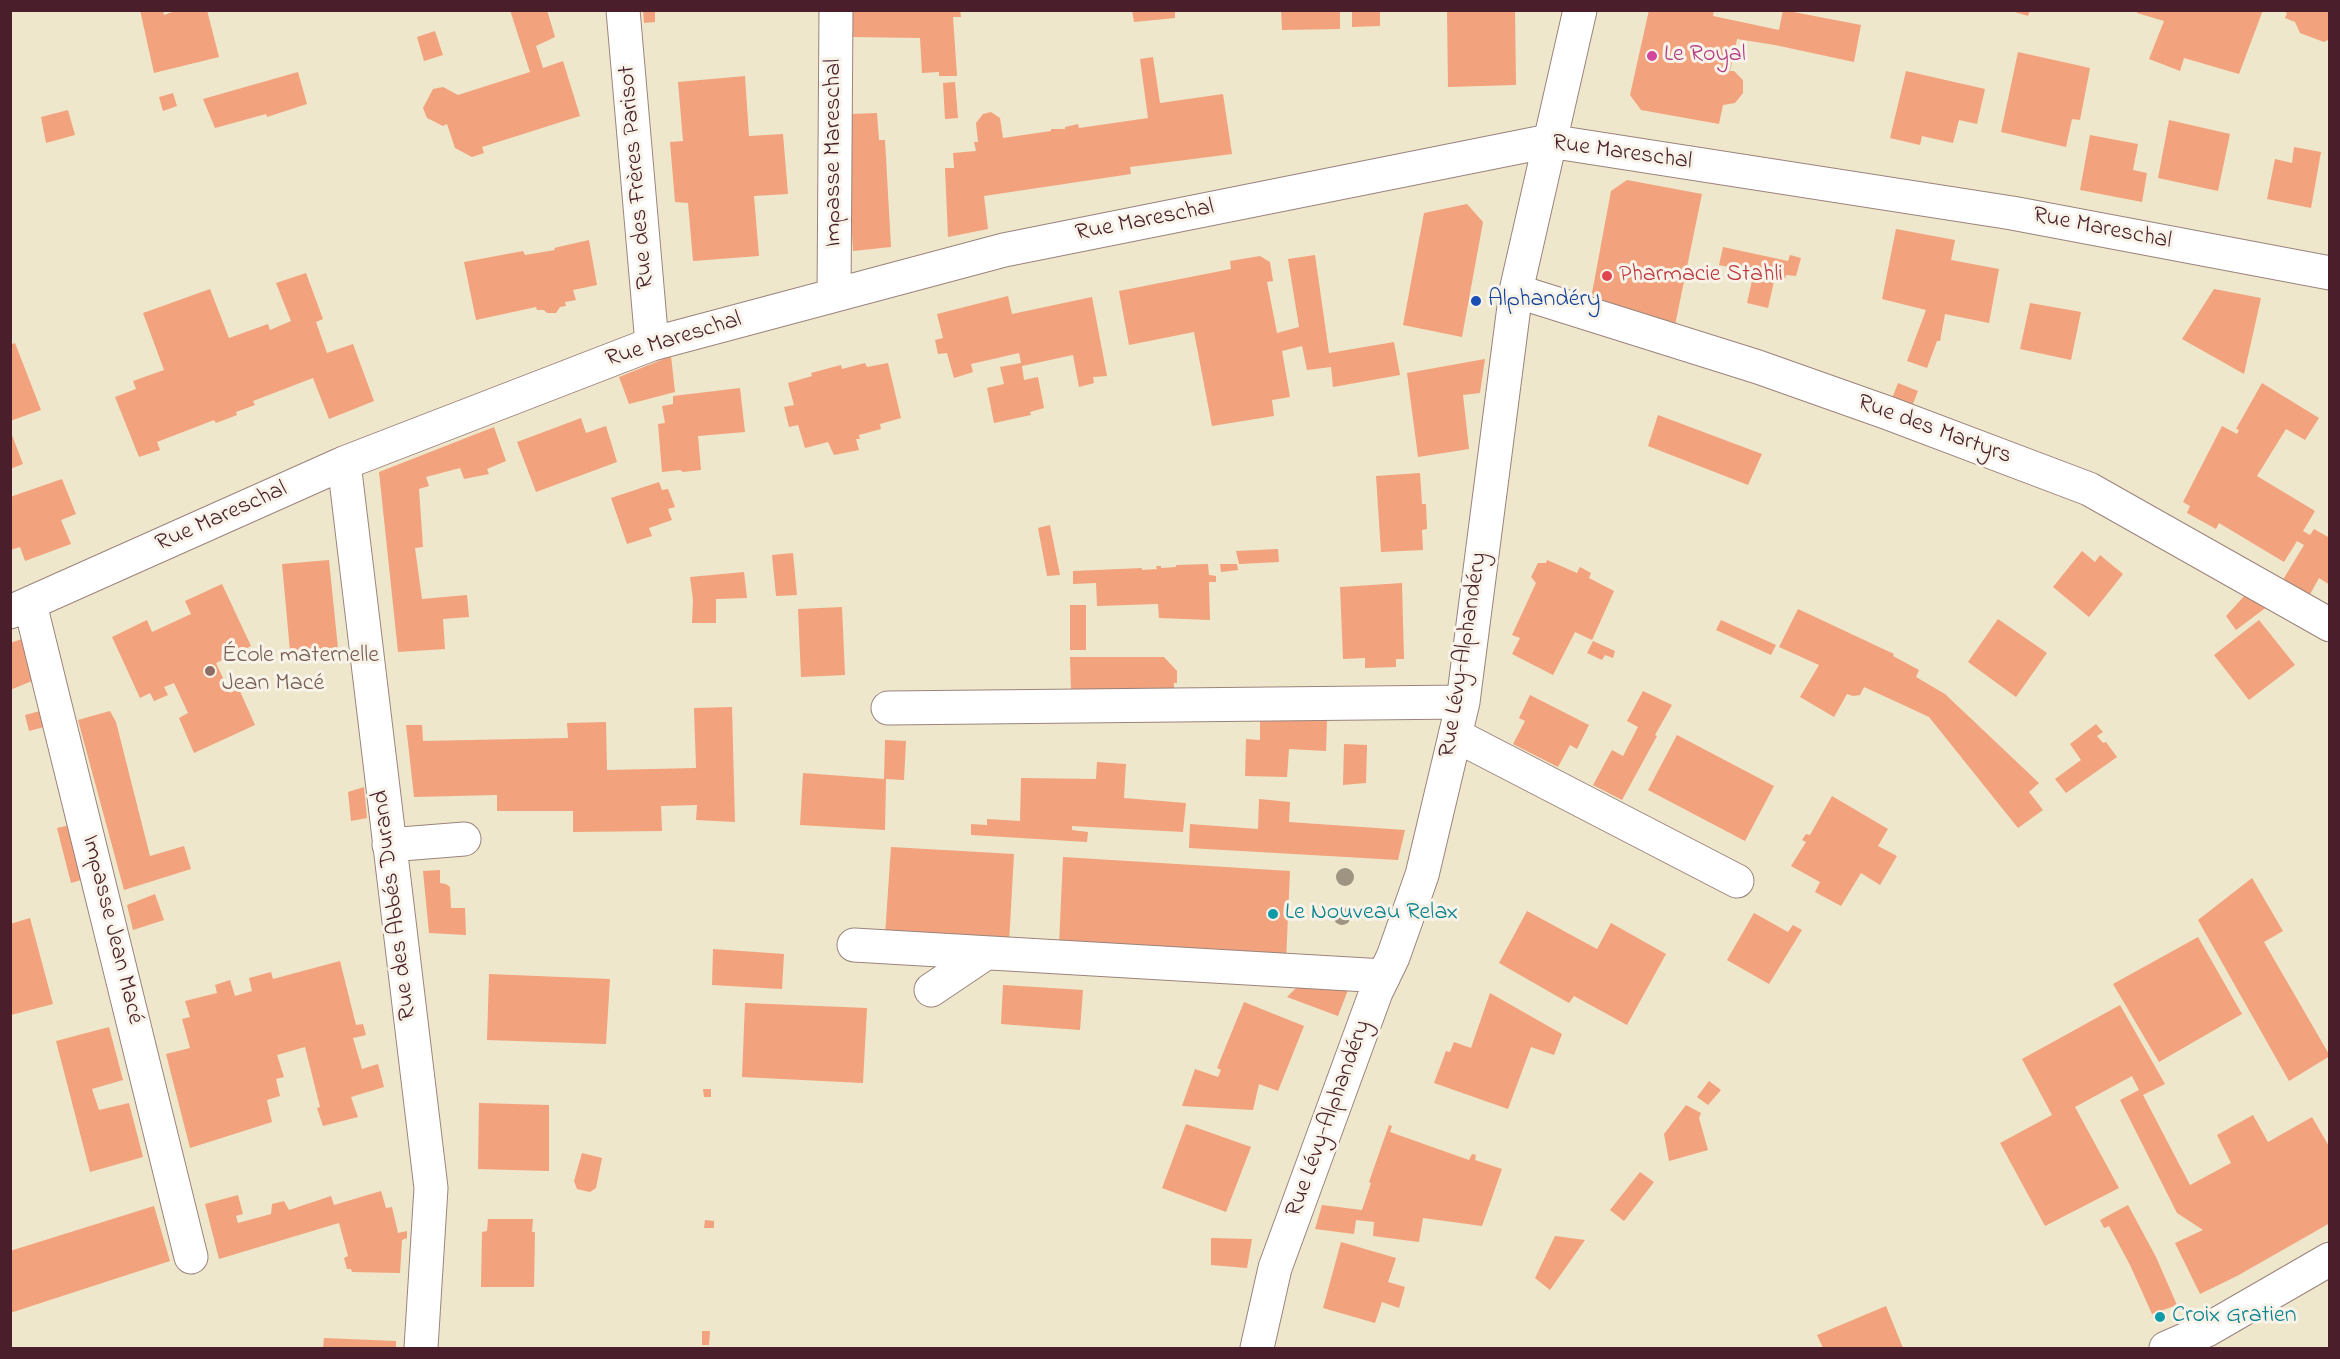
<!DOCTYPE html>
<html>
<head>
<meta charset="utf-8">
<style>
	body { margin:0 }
	#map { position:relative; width:2340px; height:1359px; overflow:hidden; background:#eee7cc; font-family:"Indie Flower",sans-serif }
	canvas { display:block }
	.frame { position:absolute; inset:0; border:12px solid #4a1f2b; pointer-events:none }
</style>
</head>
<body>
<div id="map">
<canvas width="2340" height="1359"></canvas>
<div class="frame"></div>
</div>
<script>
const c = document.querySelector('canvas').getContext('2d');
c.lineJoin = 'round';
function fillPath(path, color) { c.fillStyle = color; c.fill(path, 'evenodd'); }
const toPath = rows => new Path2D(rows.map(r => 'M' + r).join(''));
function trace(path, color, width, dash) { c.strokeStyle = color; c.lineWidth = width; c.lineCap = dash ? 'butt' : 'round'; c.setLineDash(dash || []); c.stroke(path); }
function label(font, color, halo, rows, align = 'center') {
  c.font = font + ' "Indie Flower",sans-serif'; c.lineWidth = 6; c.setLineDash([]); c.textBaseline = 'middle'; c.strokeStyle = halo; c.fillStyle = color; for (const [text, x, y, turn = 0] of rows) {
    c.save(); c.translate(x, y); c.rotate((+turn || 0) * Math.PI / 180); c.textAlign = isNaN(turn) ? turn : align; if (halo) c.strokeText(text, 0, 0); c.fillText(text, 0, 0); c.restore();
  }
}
fillPath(toPath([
	[140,10,163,10,164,15,178,10,207,10,219,57,154,73],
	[510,10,547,10,555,37,536,46,543,68,563,61,580,116,482,147,484,153,472,157,455,148,447,124,443,126,427,118,423,108,433,89,443,87,458,95,530,72],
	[643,10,655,10,655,22,644,23],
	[852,10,960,10,961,17,953,17,957,76,939,76,939,72,922,73,920,38,851,37],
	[1132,10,1175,10,1175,18,1134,22],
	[1281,10,1340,10,1340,29,1282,30],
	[1352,10,1380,10,1380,26,1352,27],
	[1447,10,1515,10,1516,85,1448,87],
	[1649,10,1714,10,1713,16,1779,30,1783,10,1861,25,1854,62,1775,45,1737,39,1730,71,1734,71,1743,80,1743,93,1735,103,1723,105,1719,124,1641,110,1630,95],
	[2008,10,2030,10,2028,16],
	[2138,10,2263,10,2239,74,2184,58,2180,71,2149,59,2164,21,2137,13],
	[2281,10,2330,10,2330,39,2324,42,2300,33,2295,22,2285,18,2287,13],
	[435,31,443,55,424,61,417,37],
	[2018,52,2090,68,2080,120,2072,119,2066,147,2001,132],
	[1153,57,1160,103,1223,94,1232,154,1130,167,1131,174,984,196,988,229,948,237,945,168,954,168,953,153,976,151,974,142,978,142,976,123,983,114,991,112,1000,118,1003,138,1051,131,1051,129,1065,129,1065,127,1078,124,1079,128,1148,118,1140,59],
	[1906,71,1985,89,1977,124,1959,120,1953,143,1922,136,1920,145,1890,138],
	[298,72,307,104,267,117,266,114,215,128,203,99],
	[745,76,749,136,783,134,788,194,754,196,759,256,693,261,688,203,675,202,670,142,683,141,678,82],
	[955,82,958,118,945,119,943,83],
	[173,93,177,106,163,111,159,97],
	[68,110,75,135,46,143,41,117],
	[877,113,879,140,885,140,891,247,853,251,849,181,850,114],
	[2169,120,2230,134,2218,191,2158,178],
	[2090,135,2138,144,2133,170,2147,173,2142,202,2080,190],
	[2294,147,2321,152,2311,208,2267,199,2275,159,2292,163],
	[1627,180,1702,194,1674,330,1602,308,1592,293,1611,191],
	[1467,204,1483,222,1462,337,1403,325,1424,213],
	[1896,229,1955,240,1951,260,1999,269,1989,323,1945,314,1940,341,1937,341,1927,368,1907,361,1926,310,1882,299],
	[589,240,597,285,573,290,576,300,565,302,566,306,560,307,556,313,547,313,544,310,537,310,536,307,476,320,464,262,523,251,525,255,555,250,554,248],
	[1723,247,1788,261,1790,255,1801,258,1796,276,1786,275,1785,279,1775,277,1768,308,1747,303,1754,272,1719,265],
	[1315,255,1329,353,1394,342,1400,375,1333,387,1331,367,1307,370,1302,346,1282,351,1290,397,1272,400,1274,416,1212,426,1194,332,1129,345,1119,291,1231,269,1230,261,1260,256,1270,262,1273,281,1267,282,1277,333,1299,327,1288,259],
	[306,273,323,319,316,322,327,353,353,344,374,401,329,419,313,378,253,401,255,405,236,412,237,415,216,423,214,420,157,442,160,450,139,457,115,397,136,389,133,381,164,370,143,313,210,289,229,338,268,324,270,330,291,321,276,283],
	[2214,289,2261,298,2244,374,2182,339],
	[1008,296,1012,314,1092,297,1107,376,1093,377,1094,383,1079,387,1073,355,1022,366,1024,380,1038,377,1044,408,1030,412,1031,415,994,423,987,388,1004,384,1000,367,1021,363,1019,353,971,364,973,372,954,378,947,353,938,354,935,340,943,338,937,314],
	[2030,303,2081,312,2071,360,2020,349],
	[15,343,41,410,10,421,10,345],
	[671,356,675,392,629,404,619,377],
	[1485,359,1480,393,1463,395,1469,449,1418,457,1407,373],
	[865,363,867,367,888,363,901,418,880,424,881,429,859,435,860,439,856,439,859,450,834,455,828,442,805,448,798,425,789,427,784,407,794,405,788,383,812,376,811,373,841,365,842,369],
	[1898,383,1918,391,1911,409,1891,401],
	[2262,383,2319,418,2305,440,2286,429,2257,476,2315,511,2303,531,2310,535,2314,529,2330,538,2330,585,2319,578,2308,598,2281,583,2304,545,2297,541,2284,562,2219,523,2216,529,2187,513,2190,506,2183,502,2222,426,2237,434,2239,430,2236,429],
	[740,388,745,432,698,436,701,470,683,472,680,470,662,472,658,424,665,423,662,406,673,404,673,396],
	[1658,415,1762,454,1748,485,1648,446],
	[581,418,586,433,606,426,617,462,536,492,517,442],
	[494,427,506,461,487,469,489,474,464,479,460,468,426,477,429,486,419,489,423,547,415,548,422,599,467,595,469,617,443,619,445,649,398,652,379,472],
	[10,430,23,464,10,469],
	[1420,473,1422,504,1426,504,1427,529,1422,530,1423,550,1381,552,1376,476],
	[62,479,76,514,61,520,71,544,25,561,20,547,10,550,10,497],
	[659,482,662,490,668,489,675,507,668,509,672,520,649,528,652,536,627,544,611,498],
	[1050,525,1060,575,1047,576,1038,528],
	[1278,549,1279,562,1239,564,1236,551],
	[2082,551,2095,562,2100,555,2123,574,2089,617,2053,587],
	[793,553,797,595,776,596,772,555],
	[329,560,339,658,291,662,282,564],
	[1547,560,1577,573,1580,567,1591,573,1589,578,1614,591,1592,640,1575,632,1553,675,1512,654,1520,638,1512,635,1536,583,1531,577,1538,563,1546,563],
	[1208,564,1209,575,1216,576,1216,582,1209,582,1210,620,1159,618,1158,604,1097,606,1096,583,1073,584,1073,571,1142,568,1142,570,1157,569,1156,566,1161,566,1161,568,1176,567,1176,565],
	[1220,564,1237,564,1238,570,1221,572],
	[744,572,747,598,716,599,716,623,692,623,693,600,690,577],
	[1402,583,1404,659,1396,659,1396,667,1365,668,1365,658,1343,659,1340,587],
	[222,584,251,646,216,663,230,693,239,689,255,725,194,753,179,718,188,713,174,683,164,687,168,695,154,701,150,693,140,698,112,637,147,620,152,632,191,614,185,601],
	[2247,593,2268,606,2236,630,2226,616],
	[1070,605,1086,605,1086,650,1070,650],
	[842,607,845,675,801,677,798,609],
	[1798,609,1894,654,1893,656,1919,670,1916,677,1945,694,2039,783,2029,792,2043,810,2018,828,1929,717,1899,703,1864,687,1860,695,1853,696,1847,694,1834,717,1800,697,1819,665,1779,647],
	[1998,619,2047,653,2016,697,1968,662],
	[1721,620,1776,645,1771,655,1716,630],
	[2259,620,2295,665,2249,700,2214,655],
	[22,639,32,681,10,690,10,643],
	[1593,641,1615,651,1613,658,1605,655,1602,660,1587,653],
	[1070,657,1164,657,1177,671,1177,683,1174,683,1174,691,1071,691],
	[1643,691,1672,705,1655,735,1657,736,1622,800,1593,785,1612,750,1623,756,1638,727,1627,721],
	[1530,695,1589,725,1577,749,1570,745,1558,767,1513,744,1525,721,1519,718],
	[732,707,735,822,696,820,697,805,661,806,662,831,573,832,573,811,497,811,497,795,414,797,406,725,422,725,423,741,568,738,567,723,606,722,607,770,696,768,694,708],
	[40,711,44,727,29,731,25,715],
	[110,711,116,722,150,856,184,846,191,869,124,890,78,720],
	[1327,720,1326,751,1289,749,1287,777,1245,776,1246,739,1260,740,1260,721],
	[2096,724,2103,732,2097,736,2103,743,2106,742,2117,757,2066,793,2055,779,2081,760,2070,744],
	[1677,735,1774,786,1745,841,1648,790],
	[885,740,906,741,904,780,886,779,885,830,800,825,803,773,884,779],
	[1344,744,1367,745,1366,783,1343,785],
	[1097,762,1126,764,1124,798,1186,803,1183,832,1072,826,1072,830,1088,832,1087,842,971,835,971,824,987,825,987,819,1020,821,1021,778,1096,779],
	[364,787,367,818,351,821,348,792],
	[1832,796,1888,829,1878,846,1897,856,1880,885,1861,873,1841,906,1815,892,1820,882,1791,866,1806,842,1802,840,1806,834,1810,835],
	[1259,799,1290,802,1289,822,1405,830,1398,860,1189,848,1190,824,1258,829],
	[70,825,84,879,71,883,57,828],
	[891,847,1014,854,1009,943,885,935],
	[1063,857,1290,871,1286,961,1059,945],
	[440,870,440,883,446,884,450,887,451,908,465,908,466,935,429,933,423,871],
	[2252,878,2283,931,2264,942,2330,1056,2289,1081,2198,920],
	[155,894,164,920,133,930,127,905],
	[1527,911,1597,949,1611,923,1666,954,1627,1025,1574,996,1569,1003,1499,963],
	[1754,913,1788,932,1793,925,1802,930,1769,984,1727,960],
	[30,918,53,1004,11,1015,10,924],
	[2198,937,2242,1014,2159,1062,2113,984],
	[713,949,784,954,782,989,712,985],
	[340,961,356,1025,363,1024,366,1035,353,1038,362,1069,378,1064,384,1087,351,1097,358,1117,323,1126,317,1108,320,1107,305,1047,277,1055,284,1077,276,1079,280,1096,267,1100,272,1122,190,1148,166,1054,190,1048,182,1019,190,1017,185,1001,217,993,215,985,230,980,235,996,252,991,249,978,271,972,273,979],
	[489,974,610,979,606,1044,487,1040],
	[1305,979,1351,982,1338,1016,1287,997],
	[1003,985,1083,990,1080,1030,1001,1024],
	[1490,993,1562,1034,1554,1055,1531,1047,1508,1109,1434,1083,1446,1051,1450,1052,1454,1042,1471,1048],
	[1244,1002,1304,1026,1278,1091,1259,1084,1253,1110,1182,1106,1195,1069,1218,1077,1221,1070,1217,1068],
	[745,1003,867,1008,863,1083,742,1077],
	[2120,1005,2165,1084,2143,1095,2190,1185,2231,1163,2217,1135,2253,1115,2268,1142,2312,1117,2330,1148,2330,1223,2237,1276,2200,1294,2175,1243,2203,1230,2177,1213,2120,1100,2139,1090,2132,1076,2075,1107,2119,1188,2045,1226,2000,1143,2052,1115,2022,1059],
	[109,1027,123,1080,92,1089,99,1110,129,1103,143,1157,90,1172,56,1041],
	[1709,1081,1721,1090,1708,1105,1697,1097],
	[703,1089,711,1089,711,1097,704,1097],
	[479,1103,549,1105,549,1171,478,1169],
	[1686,1105,1701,1113,1699,1118,1708,1150,1669,1161,1664,1134],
	[1186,1124,1251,1147,1226,1212,1162,1188],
	[1389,1125,1392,1126,1390,1132,1469,1160,1472,1154,1476,1155,1475,1160,1502,1169,1482,1226,1423,1218,1419,1242,1373,1236,1374,1222,1356,1220,1354,1234,1315,1229,1322,1205,1362,1210,1371,1183,1369,1182],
	[582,1153,602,1158,596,1188,590,1192,577,1189,574,1181],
	[1640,1172,1654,1182,1624,1221,1610,1210],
	[381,1191,386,1208,392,1207,398,1233,407,1231,407,1238,402,1240,400,1273,352,1272,351,1269,347,1269,344,1258,348,1256,339,1223,219,1259,205,1204,238,1195,243,1214,236,1216,238,1223,271,1214,272,1204,284,1201,289,1210,331,1196,334,1205],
	[2128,1205,2156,1257,2177,1305,2152,1314,2130,1265,2109,1226,2104,1228,2100,1220],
	[154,1206,170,1261,10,1313,10,1251],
	[488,1219,533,1219,532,1232,535,1232,534,1287,481,1287,482,1232,487,1231],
	[705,1220,714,1221,714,1228,704,1228],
	[1555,1236,1585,1240,1550,1290,1535,1278],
	[1211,1238,1252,1239,1247,1268,1211,1265],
	[1341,1242,1396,1258,1388,1282,1405,1287,1399,1308,1382,1302,1375,1323,1323,1308],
	[1886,1306,1903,1348,1823,1348,1817,1335],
	[702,1331,710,1331,709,1345,702,1345],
	[324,1338,396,1341,396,1348,323,1348]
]), '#f2a27c');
const minor = toPath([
	[623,10,652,344],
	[1516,291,1758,367,1888,413,2089,489,2330,625],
	[834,295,836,10],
	[344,463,431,1188,421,1348],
	[30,604,191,1257],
	[10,612,344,463,652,344,1004,250,1549,141,2012,213,2330,273],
	[888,708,1463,702],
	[1455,735,1737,881],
	[389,845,464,839],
	[854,945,1384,976],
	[931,990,986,953],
	[1257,1348,1275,1268,1376,992,1393,957,1422,875,1463,702,1516,291,1580,10],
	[2166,1348,2207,1330,2330,1259]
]);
trace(minor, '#9c837c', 35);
trace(minor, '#fff', 33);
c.fillStyle = '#9f9381';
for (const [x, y] of [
	[1345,877],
	[1342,916]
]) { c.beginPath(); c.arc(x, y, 9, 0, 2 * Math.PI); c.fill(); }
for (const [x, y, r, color] of [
	[1652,56,6,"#d1479c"],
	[1607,276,6,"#e0444e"],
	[1476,301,6,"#1a4fb4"],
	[210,671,6,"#8d6e63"],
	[1273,914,6,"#0f9aa8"],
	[2160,1317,6,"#0f9aa8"]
]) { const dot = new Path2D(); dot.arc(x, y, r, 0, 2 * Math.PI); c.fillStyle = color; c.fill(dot); trace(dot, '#f7f3e8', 2); }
label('24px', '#b23c85', '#f7f3e8', [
	["Le Royal",1664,56]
], 'left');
label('24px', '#4a1f2b', '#f7f3e8', [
	["Impasse Mareschal",835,153,-90],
	["Rue Mareschal",1622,154,8],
	["Rue des Frères Parisot",638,177,-95],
	["Rue Mareschal",1145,222,-11],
	["Rue Mareschal",2102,230,11],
	["Rue Mareschal",674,341,-17],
	["Rue des Martyrs",1934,431,20],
	["Rue Mareschal",222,518,-24],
	["Rue Lévy-Alphandéry",1465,655,-81],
	["Rue des Abbés Durand",396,905,-97],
	["Impasse Jean Macé",111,930,76],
	["Rue Lévy-Alphandéry",1330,1119,-70]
]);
label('24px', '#be3a42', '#f7f3e8', [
	["Pharmacie Stahli",1619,276]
], 'left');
label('24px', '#164399', '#f7f3e8', [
	["Alphandéry",1488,301]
], 'left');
label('24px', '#785e54', '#f7f3e8', [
	["École maternelle",222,657],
	["Jean Macé",222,685]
], 'left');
label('24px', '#0d838f', '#f7f3e8', [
	["Le Nouveau Relax",1285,914],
	["Croix Gratien",2172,1317]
], 'left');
</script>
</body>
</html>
